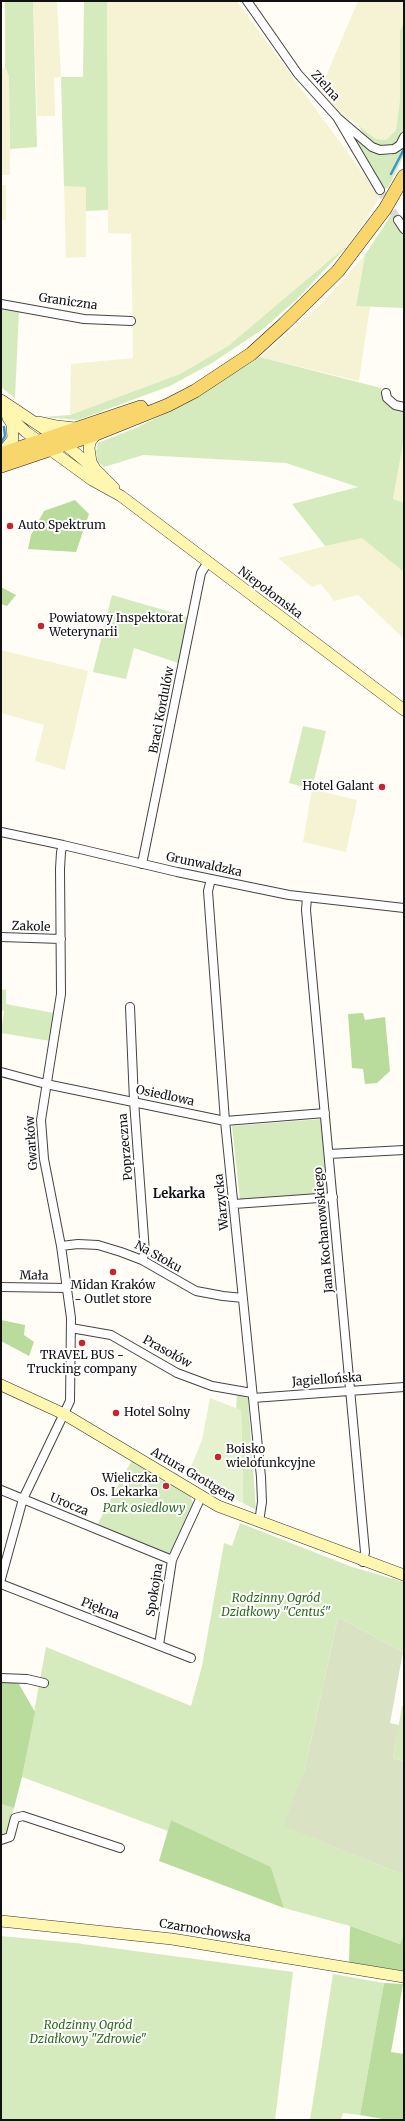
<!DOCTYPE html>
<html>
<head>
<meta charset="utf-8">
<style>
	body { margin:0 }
	#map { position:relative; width:405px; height:2121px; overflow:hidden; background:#fffdf5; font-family:Merriweather,serif }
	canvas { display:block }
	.frame { position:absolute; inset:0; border:2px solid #111; pointer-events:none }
</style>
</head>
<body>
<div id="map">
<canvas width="405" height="2121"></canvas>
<div class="frame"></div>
</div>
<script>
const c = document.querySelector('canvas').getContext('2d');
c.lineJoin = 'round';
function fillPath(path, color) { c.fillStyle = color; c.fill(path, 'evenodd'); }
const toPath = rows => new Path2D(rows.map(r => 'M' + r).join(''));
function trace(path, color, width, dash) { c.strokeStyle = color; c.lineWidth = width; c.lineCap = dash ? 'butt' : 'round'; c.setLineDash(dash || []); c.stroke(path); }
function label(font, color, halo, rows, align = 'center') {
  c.font = font + ' Merriweather,serif'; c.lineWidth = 4; c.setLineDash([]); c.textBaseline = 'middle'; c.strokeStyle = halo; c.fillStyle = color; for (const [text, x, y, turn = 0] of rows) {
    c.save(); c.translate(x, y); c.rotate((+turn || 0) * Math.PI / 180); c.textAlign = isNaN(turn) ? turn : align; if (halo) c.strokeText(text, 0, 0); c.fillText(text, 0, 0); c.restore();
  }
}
fillPath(toPath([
	[57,1,61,77,54,78,55,116,37,116,33,2],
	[107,1,237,1,380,197,350,243,228,346,180,374,70,415,71,364,133,358,131,234,108,233],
	[358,1,404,1,404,22,400,31,400,99,396,130,386,140,376,139,351,120,344,117,320,90],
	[1,67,5,68,9,76,10,175,1,175],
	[1,185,6,185,6,220,1,220],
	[64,186,86,186,86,257,66,258],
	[365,255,356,305,370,306,359,381,260,357,321,304],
	[404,438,404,503,393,499],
	[362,537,404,572,404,639,358,595,334,601,321,584,312,587,278,558],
	[1,650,88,671,65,770,35,761,44,725,1,713],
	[312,789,357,800,346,852,303,842]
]), '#f6f3d4');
fillPath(toPath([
	[5,1,33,1,37,147,10,149,9,76,5,68],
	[84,1,107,1,108,210,86,211,86,187,64,186,61,77,83,77],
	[404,22,404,130,396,143,387,147,377,145,365,137,359,126,376,139,386,140,396,130,400,99,400,31],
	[348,131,379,154,391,155,404,142,404,155,388,188,383,189],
	[391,215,404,236,404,308,356,306,365,255],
	[350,243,297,299,263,329,212,363,170,386,78,420,43,417,70,415,180,374,228,346],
	[1,307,19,310,15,398,1,387],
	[260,357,381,388,385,403,393,408,404,410,404,438,393,499,404,503,404,572,362,538,325,546,292,504,358,487,286,463,143,455,104,467,98,462,96,452,98,443,138,427,195,398],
	[112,595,191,618,181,664,134,648,126,679,93,672],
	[303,726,326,731,312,789,289,783],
	[1,989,6,990,6,1004,54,1013,50,1041,1,1033,4,1011,1,1010],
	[321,1119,329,1190,325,1194,240,1200,232,1126],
	[237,1395,248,1398,256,1510,243,1503,241,1411,236,1409],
	[132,1460,163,1481,189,1493,193,1503,174,1549,168,1554,146,1547,97,1525],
	[240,1523,352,1567,404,1582,403,1652,338,1617,305,1768,284,1826,404,1875,404,1934,400,1944,350,1926,284,1908,271,1867,171,1820,168,1831,22,1777,46,1647,191,1706,202,1666,224,1543,232,1546],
	[402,1706,404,1706,404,1761,393,1758],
	[1,1804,14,1808,6,1835,1,1837],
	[1,1936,75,1943,293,1972,275,2120,1,2120],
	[333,1974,384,1983,360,2115,343,2113,341,2120,310,2120]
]), '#d5ebbd');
fillPath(toPath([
	[75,500,89,514,76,552,28,549,31,535,44,511],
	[1,587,16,595,7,606,1,604],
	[363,1013,365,1020,385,1017,390,1071,377,1083,365,1084,363,1069,352,1068,348,1014],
	[1,1320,25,1325,24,1335,34,1342,29,1356,1,1341],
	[1,1679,19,1684,35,1712,22,1777,14,1808,1,1804],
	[171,1820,271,1867,284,1908,159,1861],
	[350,1926,400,1944,404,1934,404,1971,349,1962],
	[384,1983,403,1984,391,2052,404,2054,404,2120,389,2120,360,2115]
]), '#b9dc9c');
fillPath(toPath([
	[338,1617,403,1652,390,1723,399,1725,393,1758,404,1761,404,1875,283,1826,305,1768]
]), '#d9e3c4');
fillPath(toPath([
	[210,1398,241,1410,243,1503,188,1474,202,1440]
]), '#e6f2cf');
trace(toPath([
	[391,174,404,149],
	[1,443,5,436,4,427]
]), '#3f96cf', 2.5);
trace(toPath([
	[380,190,398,220]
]), '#dbdad3', 8, [8, 4]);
const street = toPath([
	[247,1,298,74,337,117,380,190],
	[339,119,372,147,380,150,394,149,400,145,404,137],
	[398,220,404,229],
	[1,304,84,319,131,321],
	[386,393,387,398,395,405,404,407],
	[1,832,63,845,177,872,289,895,404,908],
	[142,864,201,573,208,562],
	[211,879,208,891,225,1121,261,1477,262,1502,259,1522],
	[307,897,306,910,365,1552,363,1562],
	[1,937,61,939],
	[130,1007,134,1101,145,1252,142,1260],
	[1,1072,46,1084,225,1121,325,1113],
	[329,1154,404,1150],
	[234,1204,333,1197],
	[61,1246,78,1244,98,1245,121,1252,142,1260,196,1291,223,1296,243,1298],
	[1,1287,67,1288],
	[71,1328,111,1335,177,1373,212,1386,252,1393],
	[253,1398,404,1387],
	[1,1490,172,1560],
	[1,1579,23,1499,70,1401,71,1318,61,1246,44,1159,41,1120,61,994,60,869,61,852,63,845],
	[1,1584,191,1658],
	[159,1645,172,1560,201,1497],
	[1,1678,27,1679,44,1683],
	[1,1840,10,1837,15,1818,23,1816,120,1848]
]);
const secondary = toPath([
	[1,400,55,436,97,471,114,488],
	[1,409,26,432,92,480,121,496,404,710],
	[39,422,57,426,75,428],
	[1,454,13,439,12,424,8,418],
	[94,467,91,462,89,448,90,442,96,434],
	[1,1385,64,1414,218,1506,404,1575],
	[1,1921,172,1939,404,1977]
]);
const primary = toPath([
	[1,454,141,407],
	[1,466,96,434,168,405,195,391,251,354,284,324,338,271,385,209,404,176]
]);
trace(street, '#444', 10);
trace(secondary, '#333', 12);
trace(primary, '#222', 14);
trace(street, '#fff', 8);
trace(secondary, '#fff6b0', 11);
trace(primary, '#f9d66b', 13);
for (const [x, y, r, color] of [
	[10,526,4,"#c4262e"],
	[41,626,4,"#c4262e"],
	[382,787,4,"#c4262e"],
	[113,1272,4,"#c4262e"],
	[82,1343,4,"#c4262e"],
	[116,1413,4,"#c4262e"],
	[218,1457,4,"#c4262e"],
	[166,1486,4,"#c4262e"]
]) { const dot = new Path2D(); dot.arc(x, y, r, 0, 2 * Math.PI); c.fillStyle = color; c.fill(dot); trace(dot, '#fff', 1.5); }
label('12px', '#111', '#fff', [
	["Zielna",325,86,48],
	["Graniczna",68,302,8],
	["Niepołomska",270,593,37],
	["Braci Kordulów",162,710,-79],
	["Grunwaldzka",204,865,12],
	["Zakole",31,927,2],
	["Osiedlowa",165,1096,12],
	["Gwarków",32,1143,-94],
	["Poprzeczna",126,1147,-95],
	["Warzycka",222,1202,-96],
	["Jana Kochanowskiego",324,1230,-95],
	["Na Stoku",158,1257,29],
	["Mała",34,1276,1],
	["Prasołów",167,1352,29],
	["Jagiellońska",327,1380,-4],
	["Artura Grottgera",193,1475,30],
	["Urocza",69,1505,22],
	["Spokojna",155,1590,-81],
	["Piękna",100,1609,21],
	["Czarnochowska",205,1931,9]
]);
label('12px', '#111', '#fff', [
	["Auto Spektrum",18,526],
	["Powiatowy Inspektorat",49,619],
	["Weterynarii",49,633],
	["Hotel Galant",374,787,"right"],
	["Midan Kraków",113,1286,"center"],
	["- Outlet store",113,1300,"center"],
	["TRAVEL BUS -",82,1356,"center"],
	["Trucking company",82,1370,"center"],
	["Hotel Solny",124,1413],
	["Boisko",226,1450],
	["wielofunkcyjne",226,1464],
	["Wieliczka",158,1479,"right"],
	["Os. Lekarka",158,1493,"right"]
], 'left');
label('italic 12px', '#2f6b1f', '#fff', [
	["Park osiedlowy",144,1509],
	["Rodzinny Ogród",276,1599],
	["Działkowy \"Centuś\"",276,1613],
	["Rodzinny Ogród",88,2026],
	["Działkowy \"Zdrowie\"",88,2040]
]);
label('bold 13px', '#111', '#fff', [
	["Lekarka",179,1194]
]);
</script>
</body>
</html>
